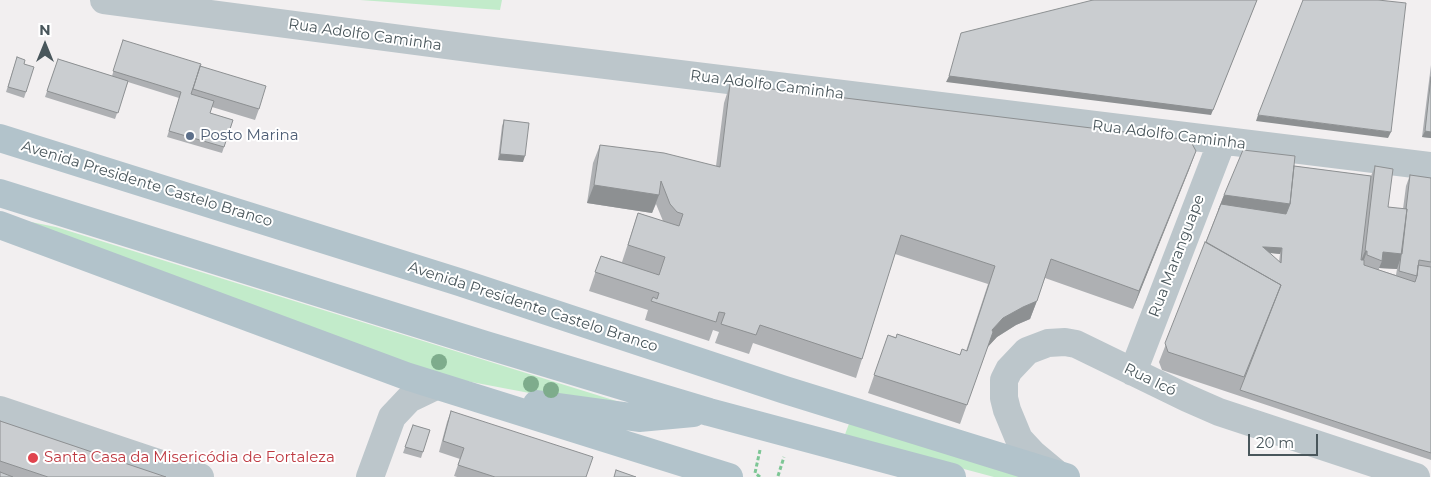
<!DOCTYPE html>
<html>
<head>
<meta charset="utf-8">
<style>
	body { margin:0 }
	#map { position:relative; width:1431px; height:477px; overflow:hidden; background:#f2eff0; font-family:Montserrat,sans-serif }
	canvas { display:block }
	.north { position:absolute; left:20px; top:20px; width:50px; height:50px; -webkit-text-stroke:4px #fff; paint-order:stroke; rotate:0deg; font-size:14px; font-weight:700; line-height:20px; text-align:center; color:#49565b }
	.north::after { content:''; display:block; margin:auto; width:18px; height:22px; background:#49565b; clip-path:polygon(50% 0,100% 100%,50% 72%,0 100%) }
	.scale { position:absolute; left:1248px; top:434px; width:70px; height:22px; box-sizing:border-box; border:2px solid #49565b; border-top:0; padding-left:6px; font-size:15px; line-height:18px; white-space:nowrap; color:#49565b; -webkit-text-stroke:4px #fff; paint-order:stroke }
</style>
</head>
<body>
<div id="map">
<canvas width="1431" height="477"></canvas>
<div class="north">N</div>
<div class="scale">20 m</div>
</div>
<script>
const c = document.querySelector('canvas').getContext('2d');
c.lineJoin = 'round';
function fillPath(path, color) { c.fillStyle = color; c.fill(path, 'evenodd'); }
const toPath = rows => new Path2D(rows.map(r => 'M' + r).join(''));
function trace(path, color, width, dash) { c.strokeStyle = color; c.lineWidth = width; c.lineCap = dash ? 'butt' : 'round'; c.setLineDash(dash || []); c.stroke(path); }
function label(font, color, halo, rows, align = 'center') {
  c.font = font + ' Montserrat,sans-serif'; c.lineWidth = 4; c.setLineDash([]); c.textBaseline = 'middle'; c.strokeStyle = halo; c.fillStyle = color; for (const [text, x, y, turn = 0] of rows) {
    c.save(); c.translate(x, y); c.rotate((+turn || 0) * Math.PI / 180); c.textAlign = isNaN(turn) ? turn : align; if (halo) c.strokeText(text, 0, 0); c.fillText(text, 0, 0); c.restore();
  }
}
fillPath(toPath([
	[360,0,502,0,500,10],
	[21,220,56,227,642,409,640,414,445,377],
	[850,421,1026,477,994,477,844,437]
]), '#c2ebca');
trace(toPath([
	[778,476,784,457],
	[760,477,755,473,760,450]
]), '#7dc695', 3, [4, 2.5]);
trace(toPath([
	[104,0,500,52,1431,166],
	[1133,372,1222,141],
	[0,410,200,477],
	[1057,474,1033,454,1019,439,1007,410,1004,398,1004,380,1009,370,1027,351,1048,343,1065,342,1076,344,1187,398,1219,412,1416,477],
	[370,477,392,417,409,399,436,386]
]), '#bcc6cb', 28);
trace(toPath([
	[0,138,459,282,785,390,1066,477],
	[0,193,486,345,709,412,952,477],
	[0,225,406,376,729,477],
	[537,404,639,418,693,413]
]), '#b2c3cb', 28);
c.fillStyle = '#7eac8c';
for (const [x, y] of [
	[439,362],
	[531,384],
	[551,390]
]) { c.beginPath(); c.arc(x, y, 8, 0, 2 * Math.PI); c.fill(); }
fillPath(toPath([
	[123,40,199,71,259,109,255,120,212,107,210,113,233,120,222,153,167,137,179,98,128,82,115,119,45,97,58,59,112,76],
	[17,57,24,64,26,92,24,98,6,92],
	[1431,65,1431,138,1422,137],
	[730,84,1196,151,1133,309,1045,278,1030,319,1016,325,997,337,988,346,960,424,868,393,888,335,960,355,966,351,988,284,895,254,862,359,856,378,753,343,749,354,715,343,719,332,713,330,709,341,645,320,648,310,589,291,601,256,622,262,638,213,663,221,656,204,652,213,587,203,593,163,600,145,716,166,724,103],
	[504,120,523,162,498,160,502,126],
	[1294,166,1371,176,1375,166,1388,207,1403,209,1406,186,1410,175,1431,178,1431,460,1162,370,1159,362,1224,195],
	[1269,253,1280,254,1279,262],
	[1379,268,1397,269,1396,275,1379,270],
	[451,411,586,477,457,477,454,476,460,459,439,452,447,422],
	[0,421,166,477,0,477],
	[413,425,430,430,421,458,403,453]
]), '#aeb0b3');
fillPath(toPath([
	[1257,0,1211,115,946,82,949,76],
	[1258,115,1391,132,1388,138,1256,121],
	[1425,131,1431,132,1431,138,1422,137],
	[1196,151,1189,170,1133,309,1139,291],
	[500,154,525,156,523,162,498,160],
	[594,185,659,195,652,213,587,203],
	[1224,195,1290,204,1284,220,1218,210],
	[1263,247,1265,247,1282,248,1280,254,1263,252],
	[1365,251,1367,251,1362,266,1359,266],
	[1383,252,1402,254,1397,269,1379,268,1382,261],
	[1037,301,1030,319,1016,325,997,337,986,349,992,330,1003,318,1023,307]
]), '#8d9092');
const building = toPath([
	[1093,0,1257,0,1213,110,949,76,961,33,1093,0],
	[1303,0,1378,0,1406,3,1391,132,1258,115,1303,0],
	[123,40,201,64,191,94,214,101,210,113,233,120,224,147,169,131,181,92,113,71,123,40],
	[17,57,25,60,24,64,34,67,26,92,8,87,17,57],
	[58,59,128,81,118,113,47,91,58,59],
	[200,66,266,86,259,109,193,89,200,66],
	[1431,77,1431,132,1425,131,1431,77],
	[730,84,1190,140,1196,151,1139,291,1051,259,1037,301,1023,307,1003,318,992,330,993,332,967,405,874,375,888,335,896,338,897,334,960,355,962,349,967,351,995,266,901,235,862,359,760,325,756,335,721,324,725,313,719,312,716,322,651,301,653,297,657,299,659,293,595,272,601,256,659,275,665,257,628,245,638,213,679,226,683,214,677,212,670,204,661,181,659,195,594,185,600,145,664,153,720,167,730,84],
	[504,120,529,123,525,156,500,154,504,120],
	[1243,150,1295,156,1290,204,1224,195,1243,150],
	[1294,166,1371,176,1361,260,1364,260,1364,265,1415,282,1417,276,1418,265,1431,267,1431,453,1240,390,1281,285,1206,242,1221,204,1286,214,1290,204,1294,166],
	[1263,247,1265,247,1282,248,1281,263,1263,247],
	[1375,166,1393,169,1388,207,1407,209,1402,254,1383,252,1382,261,1367,255,1367,251,1365,251,1375,166],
	[1410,175,1431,178,1431,262,1419,260,1417,276,1399,271,1407,209,1406,209,1410,175],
	[1205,242,1281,285,1244,377,1168,352,1165,343,1205,242],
	[451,411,593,457,586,477,495,477,458,465,464,448,443,441,451,411],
	[0,421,166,477,48,477,0,461,0,421],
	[413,425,430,430,423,452,405,447,413,425],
	[616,470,636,477,614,477,616,470],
	[0,472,13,477,0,477,0,472]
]);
fillPath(building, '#cacdd0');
trace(building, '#8d9092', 1);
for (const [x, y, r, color] of [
	[190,136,5,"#5c6f8a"],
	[33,458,6,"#e0444e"]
]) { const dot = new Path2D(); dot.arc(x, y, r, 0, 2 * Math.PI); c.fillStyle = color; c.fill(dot); trace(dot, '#fff', 2); }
label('15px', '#49565b', '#fff', [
	["Rua Adolfo Caminha",365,35,8],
	["Rua Adolfo Caminha",767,85,7],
	["Rua Adolfo Caminha",1169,135,7],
	["Avenida Presidente Castelo Branco",147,184,17],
	["Rua Maranguape",1177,256,-69],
	["Avenida Presidente Castelo Branco",533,307,18],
	["Rua Icó",1150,380,26]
]);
label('15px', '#4e5e75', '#fff', [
	["Posto Marina",200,136]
], 'left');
label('15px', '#be3a42', '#fff', [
	["Santa Casa da Misericódia de Fortaleza",44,458]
], 'left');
</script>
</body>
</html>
